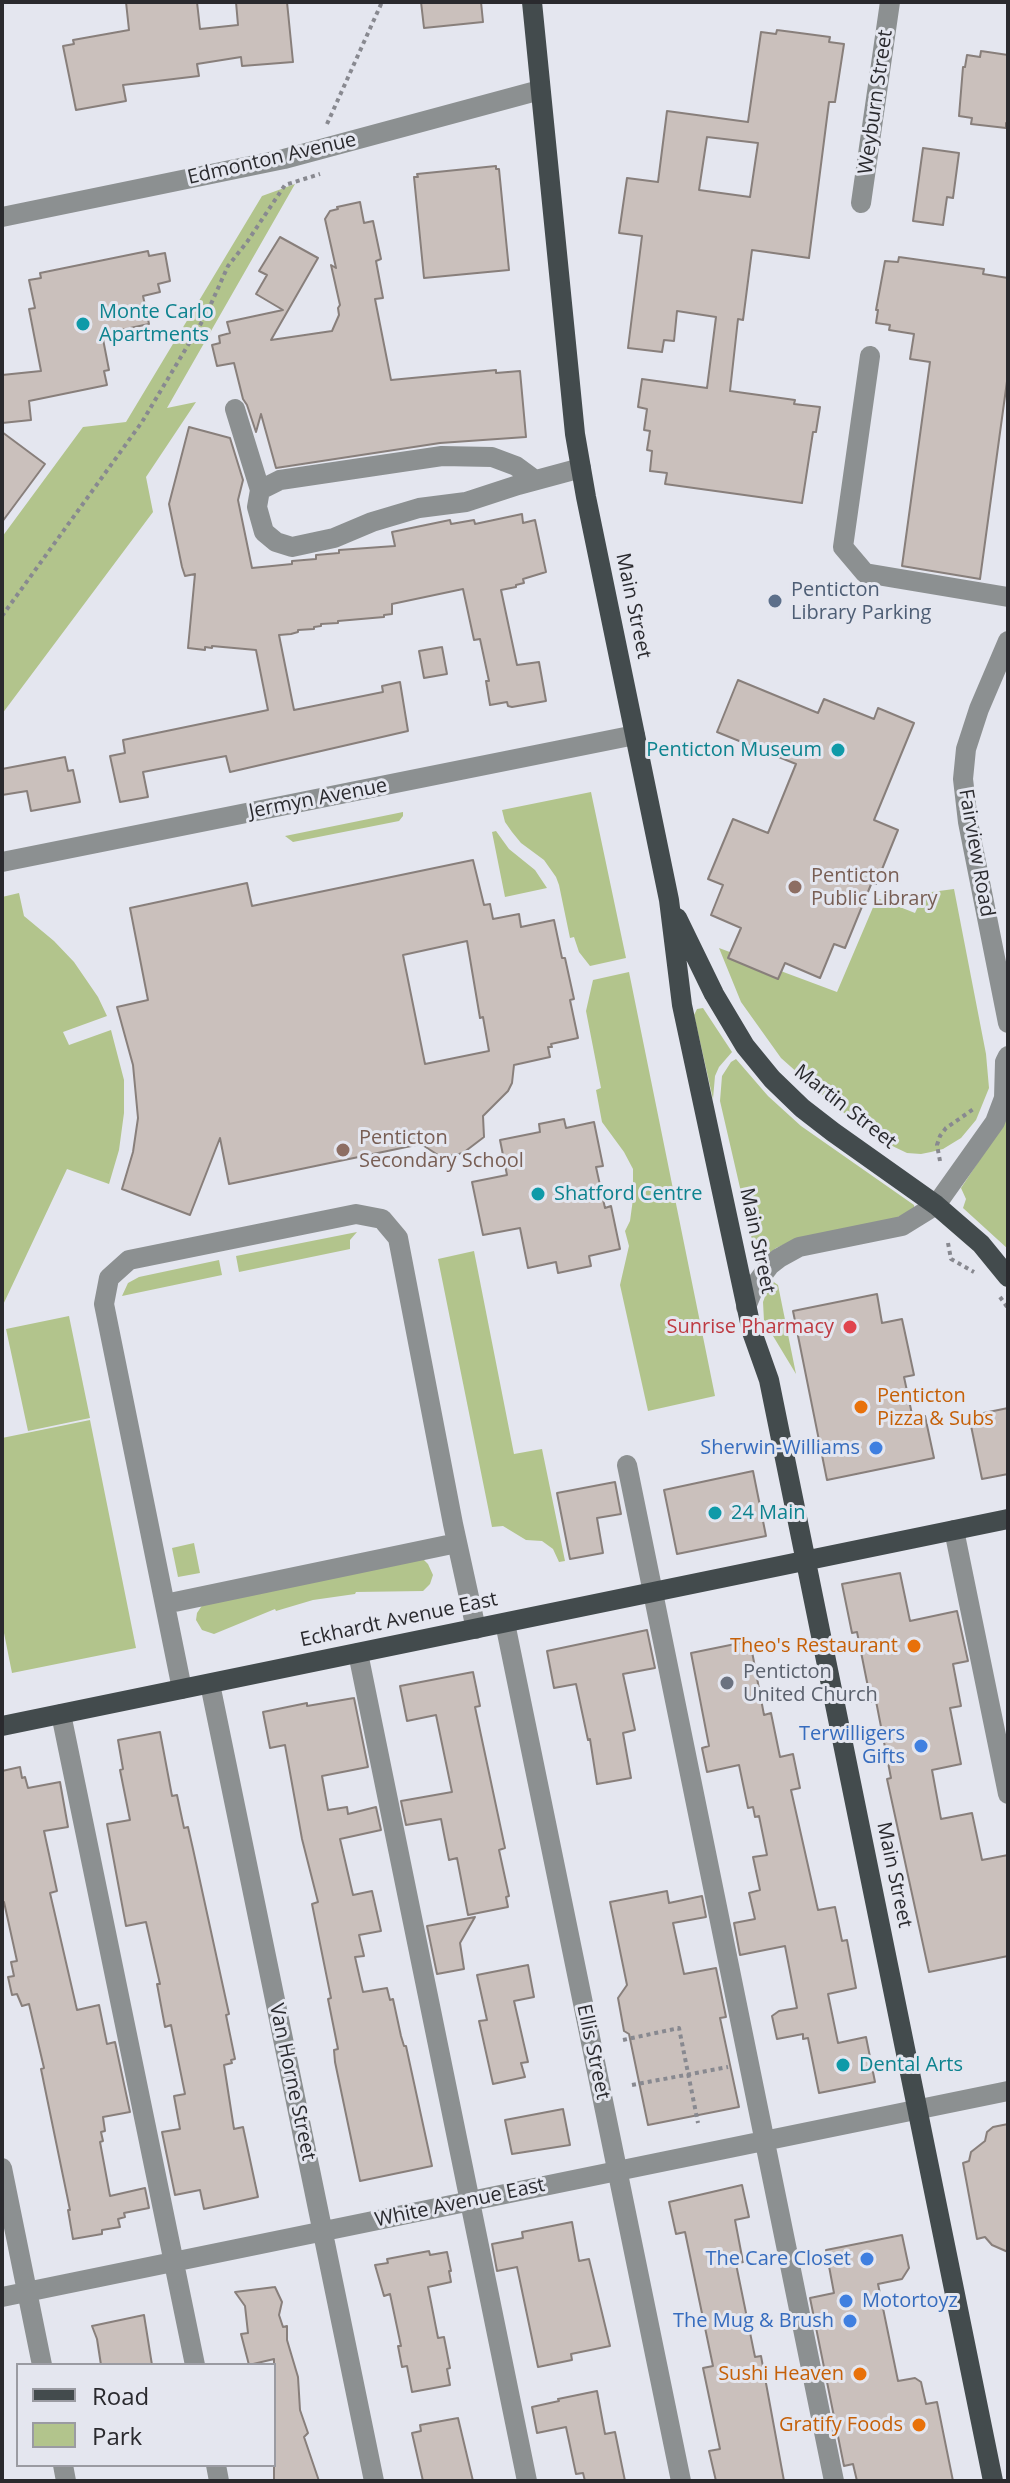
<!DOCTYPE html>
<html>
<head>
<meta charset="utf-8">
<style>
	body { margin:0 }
	#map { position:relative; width:1010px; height:2483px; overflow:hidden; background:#e4e6ef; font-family:"Open Sans",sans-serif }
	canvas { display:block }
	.frame { position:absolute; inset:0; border:4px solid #2a2a2e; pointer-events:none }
	.legend { position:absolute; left:16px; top:2363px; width:260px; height:104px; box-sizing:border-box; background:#e4e6ef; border:2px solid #9a9ba2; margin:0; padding:10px 14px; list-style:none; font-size:24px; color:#2a2a2e }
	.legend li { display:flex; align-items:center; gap:16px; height:40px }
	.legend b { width:40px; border:2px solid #9a9ba2 }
</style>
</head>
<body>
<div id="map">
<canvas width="1010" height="2483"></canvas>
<div class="frame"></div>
<ul class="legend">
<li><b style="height:10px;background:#434b4d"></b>Road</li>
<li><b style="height:22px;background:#b2c48c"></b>Park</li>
</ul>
</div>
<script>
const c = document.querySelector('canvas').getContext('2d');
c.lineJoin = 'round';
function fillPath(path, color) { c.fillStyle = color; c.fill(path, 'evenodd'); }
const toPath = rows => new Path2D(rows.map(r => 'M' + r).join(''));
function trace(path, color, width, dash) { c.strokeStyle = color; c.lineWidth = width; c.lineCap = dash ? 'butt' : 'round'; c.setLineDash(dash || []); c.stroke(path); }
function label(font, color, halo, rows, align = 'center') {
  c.font = font + ' "Open Sans",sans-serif'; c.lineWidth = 6; c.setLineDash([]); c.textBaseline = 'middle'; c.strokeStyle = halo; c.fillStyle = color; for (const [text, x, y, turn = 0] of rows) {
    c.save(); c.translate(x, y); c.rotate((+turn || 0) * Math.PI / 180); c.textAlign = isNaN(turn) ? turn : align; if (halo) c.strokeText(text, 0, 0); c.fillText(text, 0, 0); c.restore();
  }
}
fillPath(toPath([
	[295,184,167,408,196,402,146,477,153,512,2,714,2,537,83,427,126,422,262,196],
	[591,792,626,958,590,966,579,952,574,937,570,938,559,885,556,877,544,860,521,843,512,832,505,822,502,810],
	[403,812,403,816,399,821,293,842,285,836],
	[496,831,509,849,535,870,547,888,505,897,492,832],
	[954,889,986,1054,989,1088,976,1120,961,1138,943,1149,931,1152,921,1154,907,1153,886,1143,836,1107,781,1058,741,1002,719,948,837,992,877,898,915,913,924,893],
	[19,893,24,916,54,941,74,962,98,997,107,1016,63,1032,69,1045,111,1030,124,1080,124,1113,119,1150,109,1184,67,1169,2,1307,2,897],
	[629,972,715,1396,648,1411,620,1285,629,1246,625,1231,630,1221,633,1199,633,1169,624,1152,602,1122,596,1090,601,1088,586,1011,593,980],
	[703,1008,732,1052,719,1067,715,1076,713,1099,694,1015,697,1009],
	[736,1059,768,1096,801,1126,914,1205,914,1209,896,1218,797,1239,776,1248,761,1260,756,1257,720,1101,722,1076,731,1062],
	[1008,1117,1008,1249,963,1208,966,1199,961,1188],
	[357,1232,350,1240,350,1249,239,1272,236,1256],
	[474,1251,514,1454,542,1449,565,1561,559,1562,553,1549,542,1541,526,1540,503,1526,492,1527,438,1259],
	[219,1260,222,1275,122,1296,128,1283,139,1277],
	[771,1280,778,1285,796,1374,764,1321,763,1302],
	[69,1316,90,1418,28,1431,6,1329],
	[90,1420,136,1648,12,1673,2,1623,2,1438],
	[194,1543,200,1573,178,1577,172,1548],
	[423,1559,428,1564,433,1575,430,1584,423,1591,356,1592,355,1594,313,1600,276,1611,275,1609,214,1634,202,1630,196,1620,197,1613,203,1604]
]), '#b2c48c');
const building = toPath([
	[126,2,197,2,200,29,238,25,236,2,287,2,293,62,242,66,241,57,197,64,199,76,123,85,126,101,76,110,63,46,74,44,73,40,129,30,126,2],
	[421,2,481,2,483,22,424,28,421,2],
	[777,30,830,37,829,42,844,44,835,102,829,102,809,258,752,250,743,320,738,319,730,391,795,400,794,404,820,407,816,432,813,432,802,503,665,484,667,473,650,471,652,451,647,450,650,431,644,430,647,409,638,407,642,379,707,388,716,317,677,311,674,341,664,340,662,352,628,348,642,236,619,233,627,178,658,182,667,111,748,122,761,32,776,34,777,30],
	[707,137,758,143,750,197,699,190,707,137],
	[981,51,1008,55,1008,123,1006,123,1006,128,971,124,972,118,959,116,963,67,965,67,967,55,980,57,981,51],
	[923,148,959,153,953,198,947,197,943,225,913,221,923,148],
	[496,166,496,169,499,169,509,270,424,278,414,177,418,177,417,174,496,166],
	[360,202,364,223,373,221,381,259,376,261,383,298,375,299,391,380,496,370,496,373,520,371,526,437,440,443,276,468,261,414,256,432,247,405,243,399,234,363,217,366,212,345,220,343,219,336,230,333,227,322,283,310,256,294,267,275,259,271,280,237,318,258,271,340,332,331,339,315,338,308,340,305,331,265,336,268,325,219,330,211,338,209,337,207,360,202],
	[148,251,149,256,165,253,170,281,158,284,160,292,143,296,149,324,102,334,109,370,104,371,107,385,29,401,31,420,2,423,2,375,41,371,29,309,35,308,29,280,41,278,40,273,148,251],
	[899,257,984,269,983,274,1008,278,1008,374,980,579,902,566,930,362,910,359,914,334,889,330,890,325,876,323,878,310,876,310,885,261,898,262,899,257],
	[189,427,230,438,243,480,238,500,252,568,292,564,292,561,316,559,316,555,339,553,339,550,395,546,392,532,450,520,451,524,474,520,475,524,522,514,523,523,535,520,546,572,523,579,524,583,516,585,516,587,501,590,517,665,539,662,546,701,512,707,508,706,507,702,490,705,486,681,489,681,480,639,474,640,463,589,392,604,392,614,384,615,384,617,338,621,338,623,321,624,321,626,314,627,314,629,298,630,298,632,291,634,279,635,294,710,383,692,382,686,400,682,408,731,230,772,226,756,143,772,148,797,120,802,110,756,125,753,123,740,268,710,256,650,212,646,212,648,205,647,205,650,188,648,195,574,185,576,182,567,169,504,189,427],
	[2,432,45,464,2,522,2,432],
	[442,647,447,674,424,678,419,651,442,647],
	[738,680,818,713,824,699,874,719,878,708,914,723,874,820,898,830,876,884,872,882,845,948,834,944,820,978,785,963,778,979,728,958,741,928,711,915,723,885,708,879,733,819,768,833,796,764,717,732,738,680],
	[65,757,68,771,73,770,80,802,31,811,27,791,2,795,2,769,65,757],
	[473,860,484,905,490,904,493,919,519,914,521,927,554,920,562,958,565,958,574,999,570,1000,578,1038,551,1044,552,1047,548,1047,550,1057,514,1065,512,1083,508,1091,483,1116,484,1137,463,1153,450,1156,438,1155,421,1144,229,1184,220,1138,190,1215,122,1189,133,1152,138,1118,133,1065,117,1007,148,1000,130,908,247,883,252,906,473,860],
	[467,941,480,1018,483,1017,489,1051,425,1064,403,955,467,941],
	[564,1119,566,1128,594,1122,603,1166,596,1167,605,1208,611,1206,620,1249,589,1256,591,1266,558,1273,556,1262,528,1268,520,1228,483,1235,472,1182,507,1175,500,1140,540,1132,539,1124,564,1119],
	[877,1294,882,1323,902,1319,914,1375,904,1377,913,1419,925,1416,934,1458,827,1480,793,1311,877,1294],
	[1008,1408,1008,1474,982,1479,969,1416,1008,1408],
	[753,1471,766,1536,677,1554,664,1490,753,1471],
	[615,1482,621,1514,597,1518,603,1553,570,1559,557,1493,615,1482],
	[900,1573,910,1621,957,1611,968,1661,953,1664,961,1706,950,1708,961,1764,932,1770,941,1819,972,1813,982,1860,1008,1855,1008,1956,929,1972,887,1779,891,1778,876,1701,871,1702,857,1632,852,1633,842,1584,900,1573],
	[647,1630,655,1668,623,1674,635,1730,623,1733,631,1778,597,1784,590,1739,588,1740,576,1684,554,1688,547,1651,647,1630],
	[750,1641,764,1715,771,1713,780,1757,793,1754,800,1788,791,1790,818,1910,835,1907,842,1941,847,1940,856,1988,828,1994,838,2043,866,2037,875,2082,819,2093,808,2038,803,2039,803,2034,777,2039,772,2016,779,2011,797,2008,785,1946,740,1955,734,1923,755,1919,749,1893,760,1890,753,1857,767,1855,759,1816,755,1817,753,1807,748,1808,739,1765,707,1772,702,1748,709,1746,691,1653,750,1641],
	[473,1672,480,1706,475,1707,505,1848,499,1850,509,1896,506,1897,508,1907,468,1915,457,1858,449,1860,441,1819,406,1825,401,1801,452,1792,436,1715,407,1721,400,1686,473,1672],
	[354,1698,368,1767,322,1776,328,1810,347,1807,348,1814,376,1807,381,1830,340,1839,353,1895,372,1891,381,1931,359,1935,364,1956,355,1957,363,1992,387,1988,390,2000,393,1999,401,2036,404,2046,406,2046,432,2166,360,2181,335,2062,334,2050,338,2049,328,1999,331,1998,312,1904,318,1902,302,1839,285,1745,270,1748,263,1712,307,1703,307,1706,354,1698],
	[160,1732,172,1796,177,1795,184,1828,188,1827,193,1849,229,2014,226,2015,235,2059,231,2060,232,2063,224,2065,234,2129,243,2127,258,2197,204,2209,200,2190,175,2195,162,2132,180,2129,174,2096,185,2094,171,2025,165,2027,157,1984,160,1984,146,1922,126,1926,107,1824,130,1820,120,1770,123,1769,118,1740,160,1732],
	[20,1767,22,1778,25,1777,28,1788,60,1782,68,1827,44,1831,57,1891,50,1893,77,2010,99,2005,107,2044,115,2042,130,2112,103,2117,105,2131,101,2132,103,2141,100,2142,110,2196,145,2188,149,2208,124,2213,125,2217,118,2219,120,2227,102,2230,102,2234,73,2239,68,2210,70,2210,41,2069,44,2068,29,2004,22,2006,17,1994,12,1995,8,1977,14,1976,11,1962,17,1961,4,1902,2,1903,2,1771,20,1767],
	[667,1891,669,1903,702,1896,706,1917,673,1923,684,1974,716,1968,726,2017,720,2018,739,2107,648,2125,629,2034,624,2031,618,1998,627,1985,610,1902,667,1891],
	[475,1917,460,1943,464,1969,437,1974,427,1926,475,1917],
	[528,1965,534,1997,514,2001,528,2062,521,2063,525,2077,493,2084,479,2021,487,2020,477,1975,528,1965],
	[563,2109,570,2145,512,2154,505,2120,563,2109],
	[1008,2124,1008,2252,992,2245,985,2237,977,2239,963,2163,969,2161,971,2152,985,2141,987,2132,993,2127,1008,2124],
	[742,2185,749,2217,735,2220,743,2262,736,2264,755,2357,761,2356,784,2481,716,2481,709,2451,720,2449,703,2368,713,2366,685,2232,676,2234,669,2202,742,2185],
	[572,2222,579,2261,589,2259,610,2346,571,2354,572,2360,538,2367,517,2267,497,2271,492,2244,523,2238,522,2232,572,2222],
	[902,2235,909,2268,902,2279,878,2284,898,2381,915,2378,921,2382,926,2404,937,2402,953,2481,857,2481,853,2464,844,2466,810,2298,834,2293,826,2250,902,2235],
	[429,2251,430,2255,447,2252,451,2271,449,2271,451,2282,428,2287,438,2338,444,2337,450,2368,447,2369,450,2385,412,2392,407,2366,402,2367,398,2346,401,2346,390,2294,384,2296,375,2265,388,2263,387,2259,429,2251],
	[275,2287,282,2302,279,2315,283,2327,287,2326,287,2340,298,2377,300,2410,308,2433,304,2437,319,2481,274,2481,274,2359,249,2365,241,2334,248,2333,245,2306,235,2292,275,2287],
	[144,2315,152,2365,101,2365,97,2339,92,2326,144,2315],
	[597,2391,605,2434,615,2432,625,2481,585,2481,583,2473,576,2474,566,2427,537,2433,532,2407,559,2401,558,2399,597,2391],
	[458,2418,473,2481,423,2481,412,2433,421,2431,420,2425,458,2418]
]);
fillPath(building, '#cac0bc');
trace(building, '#887f7b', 2);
trace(toPath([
	[327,124,382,2],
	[2,616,142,422,206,315,228,266,247,242,285,185,320,174],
	[940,1161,937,1145,940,1136,946,1128,975,1108],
	[948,1243,951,1259,974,1272],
	[1000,1297,1008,1308],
	[623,2040,679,2028,698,2123],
	[632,2085,728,2067]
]), '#888990', 4, [4, 4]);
trace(toPath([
	[861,203,890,2],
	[2,217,284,159,540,90],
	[870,356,843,547,865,573,1008,597],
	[235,409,260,490],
	[535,480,516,466,492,457,442,456,280,480,260,490,257,507,264,532,276,542,292,547,334,538,372,522,419,508,466,502,518,485,581,468],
	[1008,641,979,709,966,749,963,779,968,822,1008,1023],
	[2,862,635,735],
	[746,1307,755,1285,770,1265,779,1258,799,1247,902,1226,936,1205,995,1122,1004,1098,1005,1062,1008,1056],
	[627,1465,834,2481],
	[954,1530,1008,1794],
	[165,1604,457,1543],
	[505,1623,681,2481],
	[358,1653,527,2481],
	[210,1684,374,2481],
	[182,1689,104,1304,109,1278,129,1260,356,1214,382,1219,398,1238,453,1524,476,1629],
	[61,1714,195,2365],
	[2,2168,42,2365],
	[2,2297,1008,2091],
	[63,2465,66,2481],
	[216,2465,219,2481]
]), '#8c9091', 20);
trace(toPath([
	[532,2,575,434,586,497,669,900,682,1005,752,1332,769,1380,993,2481],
	[677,918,714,994,745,1046,772,1079,802,1108,833,1132,936,1205,981,1244,1008,1277],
	[2,1726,1008,1519]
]), '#434b4d', 20);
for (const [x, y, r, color] of [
	[83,324,8,"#0f9aa8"],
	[775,601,8,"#5c6f8a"],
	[838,750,8,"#0f9aa8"],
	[795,887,8,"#8d6e63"],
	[343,1150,8,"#8d6e63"],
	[538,1194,8,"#0f9aa8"],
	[850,1327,8,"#e0444e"],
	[861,1407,8,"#e8710a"],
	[876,1448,8,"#3f7fe0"],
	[715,1513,8,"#0f9aa8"],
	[914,1646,8,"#e8710a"],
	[727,1683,8,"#6b7280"],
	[921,1746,8,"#3f7fe0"],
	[843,2065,8,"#0f9aa8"],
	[867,2259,8,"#3f7fe0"],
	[846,2301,8,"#3f7fe0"],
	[850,2321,8,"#3f7fe0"],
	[860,2374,8,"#e8710a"],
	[919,2425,8,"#e8710a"]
]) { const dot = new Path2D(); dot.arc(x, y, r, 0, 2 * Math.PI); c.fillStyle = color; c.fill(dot); trace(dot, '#e4e6ef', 3); }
label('20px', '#2a2a2e', '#e4e6ef', [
	["Weyburn Street",876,102,-82],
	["Edmonton Avenue",272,159,-13],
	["Main Street",633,606,78],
	["Jermyn Avenue",318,799,-11],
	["Fairview Road",976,853,80],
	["Martin Street",845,1107,38],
	["Main Street",757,1241,78],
	["Eckhardt Avenue East",399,1620,-12],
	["Main Street",894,1875,78],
	["Ellis Street",593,2052,78],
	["Van Horne Street",292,2082,78],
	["White Avenue East",460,2203,-12]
]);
label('20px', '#0d838f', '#e4e6ef', [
	["Monte Carlo",99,312],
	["Apartments",99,335],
	["Penticton Museum",822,750,"right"],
	["Shatford Centre",554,1194],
	["24 Main",731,1513],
	["Dental Arts",859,2065]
], 'left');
label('20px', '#4e5e75', '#e4e6ef', [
	["Penticton",791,590],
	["Library Parking",791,613]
], 'left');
label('20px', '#785e54', '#e4e6ef', [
	["Penticton",811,876],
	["Public Library",811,899],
	["Penticton",359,1138],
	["Secondary School",359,1161]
], 'left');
label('20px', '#be3a42', '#e4e6ef', [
	["Sunrise Pharmacy",834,1327]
], 'right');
label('20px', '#c56008', '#e4e6ef', [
	["Penticton",877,1396,"left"],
	["Pizza & Subs",877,1419,"left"],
	["Theo's Restaurant",898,1646],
	["Sushi Heaven",844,2374],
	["Gratify Foods",903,2425]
], 'right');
label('20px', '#366cbe', '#e4e6ef', [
	["Sherwin-Williams",860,1448],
	["Terwilligers",905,1734],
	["Gifts",905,1757],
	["The Care Closet",851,2259],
	["Motortoyz",862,2301,"left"],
	["The Mug & Brush",834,2321]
], 'right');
label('20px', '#5b616d', '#e4e6ef', [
	["Penticton",743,1672],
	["United Church",743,1695]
], 'left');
</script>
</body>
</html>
